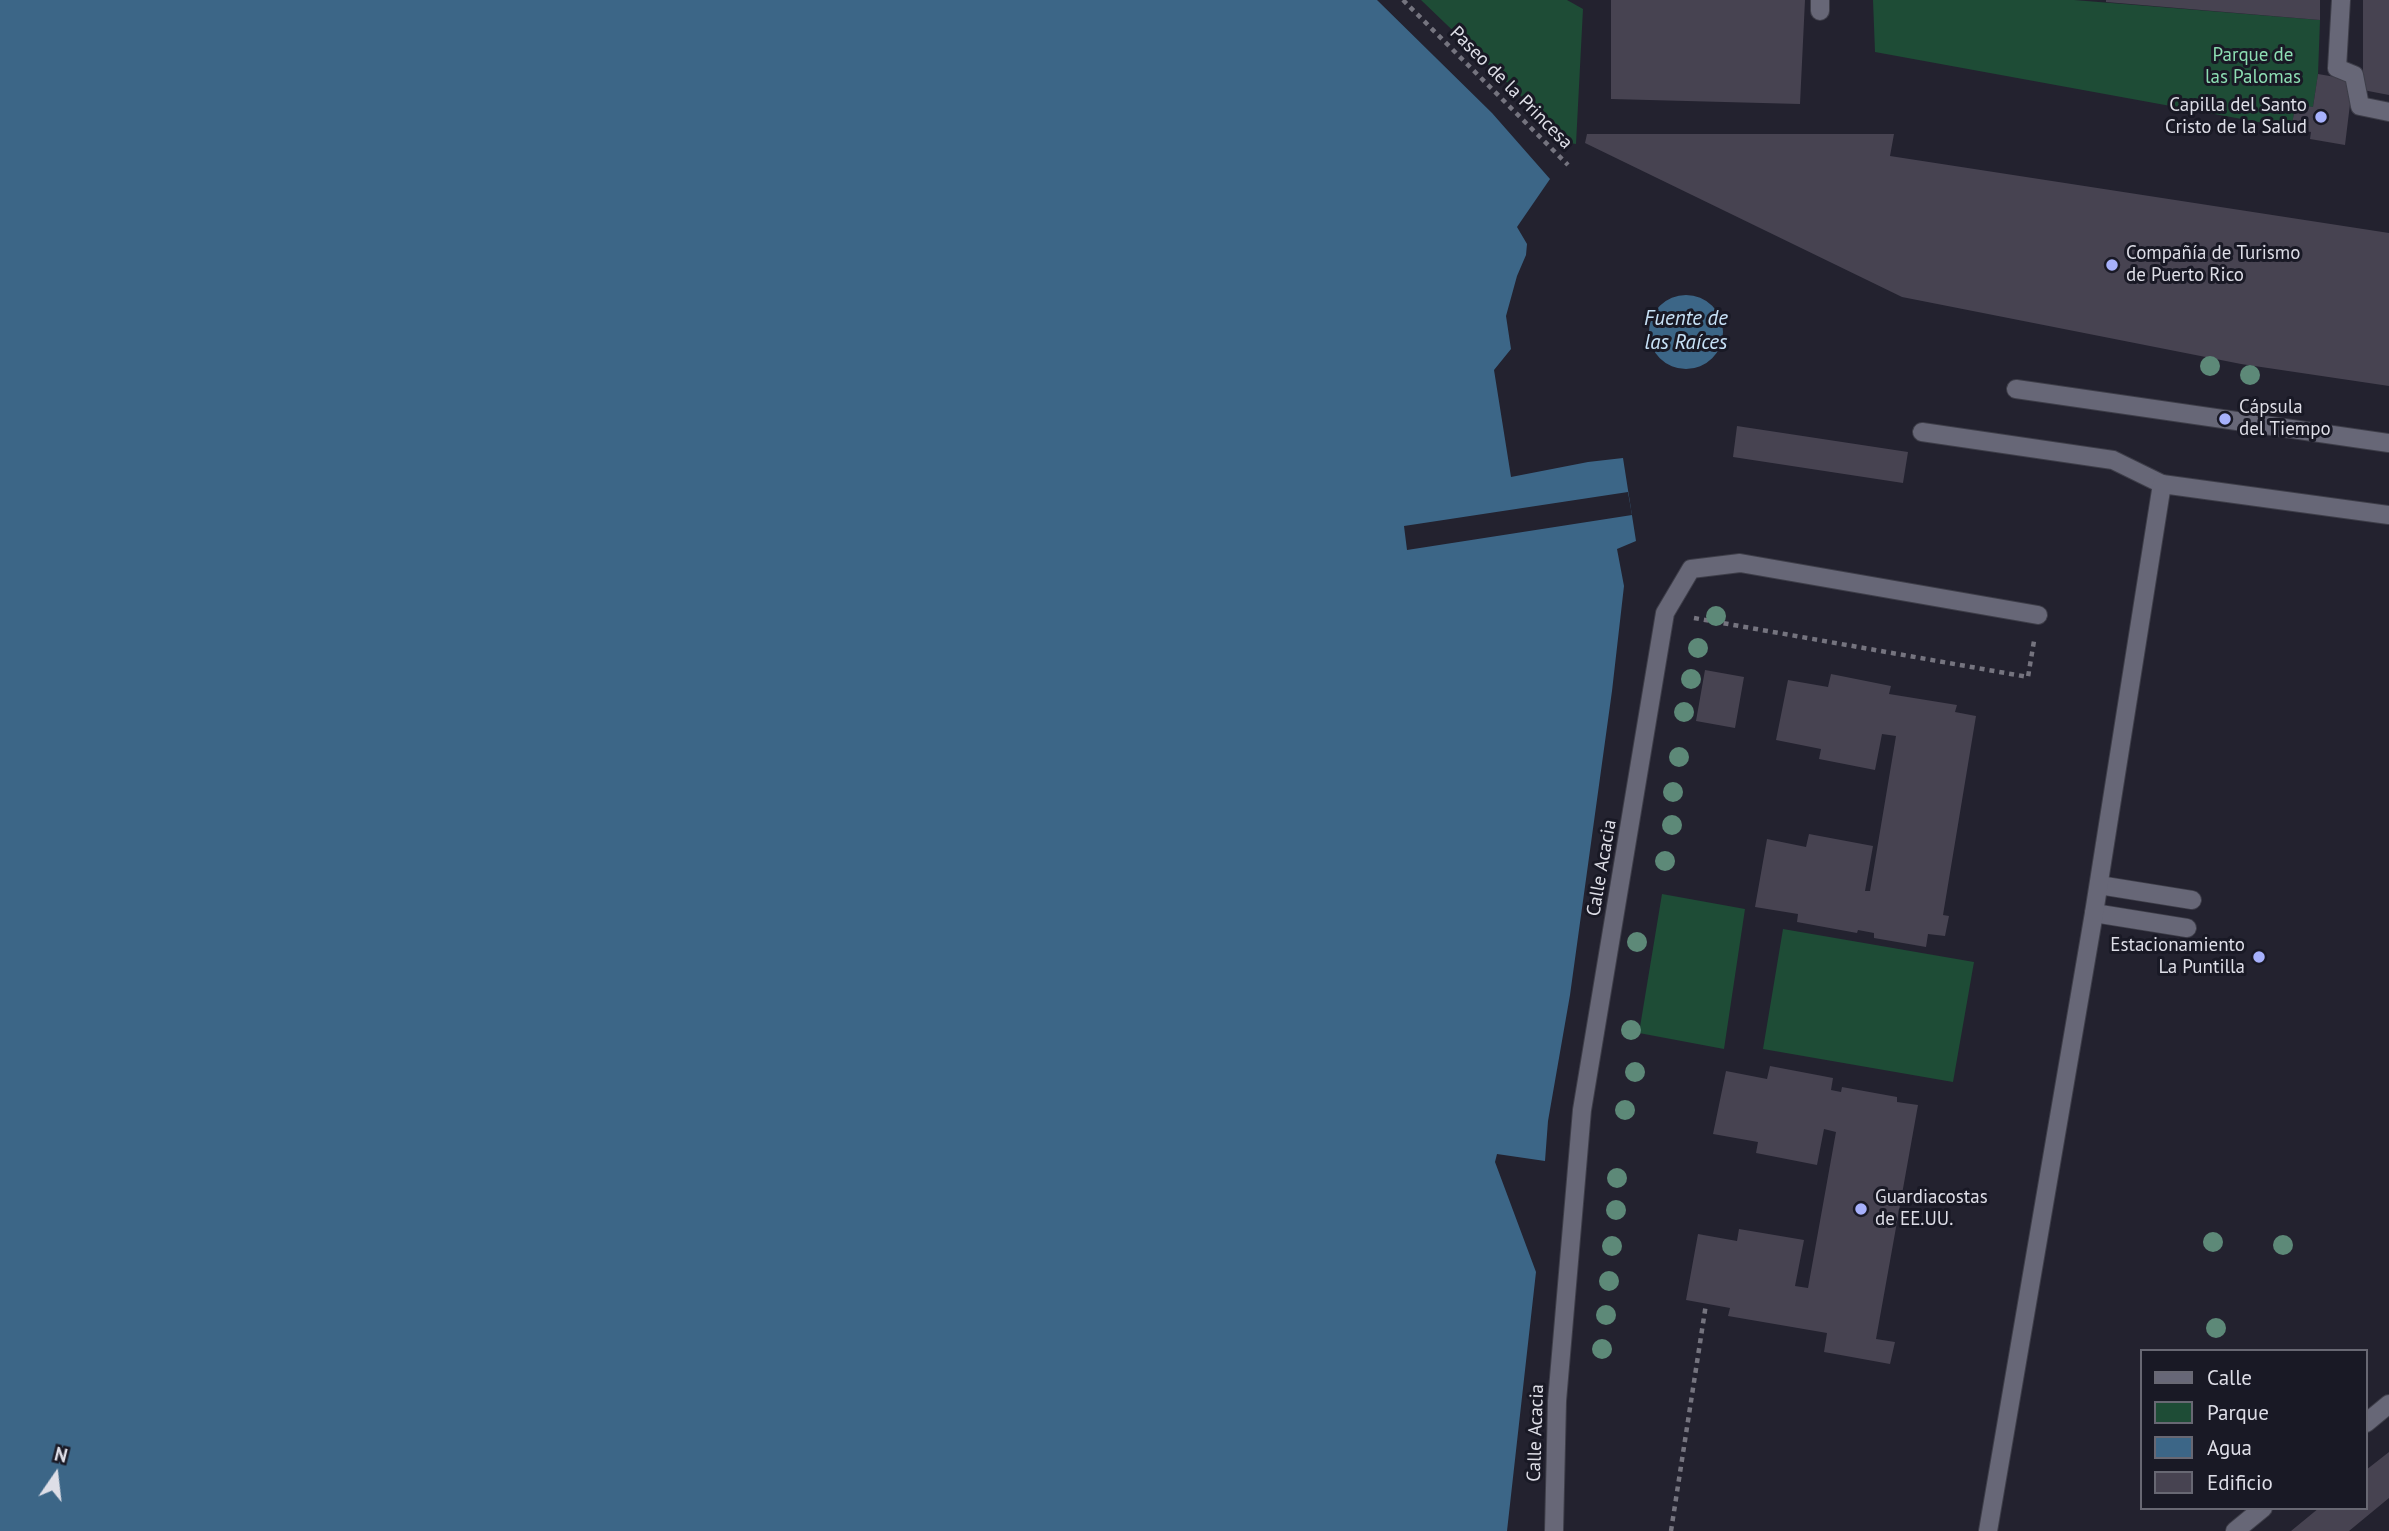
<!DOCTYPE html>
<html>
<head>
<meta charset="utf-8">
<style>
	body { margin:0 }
	#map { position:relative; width:2389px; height:1531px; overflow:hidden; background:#23222f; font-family:"PT Sans",sans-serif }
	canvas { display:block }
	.legend { position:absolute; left:2140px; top:1349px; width:228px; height:161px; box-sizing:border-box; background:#191925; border:2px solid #686873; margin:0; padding:9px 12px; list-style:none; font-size:21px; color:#dedee7 }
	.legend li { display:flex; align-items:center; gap:14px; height:35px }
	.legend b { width:35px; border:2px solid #686873 }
	.north { position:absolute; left:21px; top:1440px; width:70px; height:70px; -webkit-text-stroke:5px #191925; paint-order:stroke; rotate:14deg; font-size:19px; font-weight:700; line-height:28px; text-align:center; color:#dedee7 }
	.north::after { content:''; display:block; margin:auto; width:24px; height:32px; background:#dedee7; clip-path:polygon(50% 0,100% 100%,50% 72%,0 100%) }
</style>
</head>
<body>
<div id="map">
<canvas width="2389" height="1531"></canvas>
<ul class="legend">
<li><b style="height:9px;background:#676777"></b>Calle</li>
<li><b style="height:19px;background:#1e4c36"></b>Parque</li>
<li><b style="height:19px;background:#3c6687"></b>Agua</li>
<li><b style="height:19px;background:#474351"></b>Edificio</li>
</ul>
<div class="north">N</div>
</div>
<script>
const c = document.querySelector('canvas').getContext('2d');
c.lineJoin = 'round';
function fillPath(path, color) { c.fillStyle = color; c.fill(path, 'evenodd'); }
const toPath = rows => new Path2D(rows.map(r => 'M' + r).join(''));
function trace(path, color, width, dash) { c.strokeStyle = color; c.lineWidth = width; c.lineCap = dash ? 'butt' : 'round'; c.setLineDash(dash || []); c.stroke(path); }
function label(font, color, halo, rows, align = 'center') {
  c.font = font + ' "PT Sans",sans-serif'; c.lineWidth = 6; c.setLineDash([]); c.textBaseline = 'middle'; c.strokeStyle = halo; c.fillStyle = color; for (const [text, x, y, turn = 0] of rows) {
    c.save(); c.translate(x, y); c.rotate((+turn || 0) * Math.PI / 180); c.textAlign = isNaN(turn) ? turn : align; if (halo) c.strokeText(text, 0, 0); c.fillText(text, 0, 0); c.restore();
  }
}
fillPath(toPath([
	[1421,0,1567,0,1583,9,1576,144,1570,143],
	[1873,0,2074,0,2320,20,2318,74,2313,107,2296,105,2291,128,1875,52],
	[1662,894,1745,909,1724,1049,1639,1033],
	[1783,929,1974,962,1953,1082,1763,1049]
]), '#1e4c36');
fillPath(toPath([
	[0,0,1377,0,1492,113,1550,179,1517,227,1527,244,1526,255,1517,276,1506,316,1511,349,1494,370,1511,477,1588,462,1623,458,1636,541,1617,549,1624,586,1612,691,1570,995,1548,1121,1545,1161,1497,1154,1495,1162,1536,1272,1507,1531,0,1531],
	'1649 332a37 37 0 1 1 74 0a37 37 0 1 1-74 0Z'
]), '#3c6687');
fillPath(toPath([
	[1628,492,1632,515,1407,550,1404,526]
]), '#23222f');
fillPath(toPath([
	[1611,0,1805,0,1800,104,1611,99],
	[2106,0,2320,0,2320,20,2106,2],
	[2363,0,2389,0,2389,95,2363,90],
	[2318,74,2353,80,2345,145,2310,139,2311,132,2291,128,2296,104,2313,107],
	[1587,134,1894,134,1890,156,2389,233,2389,386,2241,364,1902,297,1585,143],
	[1737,426,1908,452,1903,483,1733,457],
	[1705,670,1744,677,1735,728,1696,721],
	[1831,674,1891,686,1889,694,1957,705,1955,712,1976,716,1943,915,1949,916,1945,936,1928,934,1926,947,1874,938,1874,933,1858,930,1857,933,1797,922,1798,914,1755,907,1767,839,1806,847,1809,834,1873,846,1865,891,1870,891,1896,736,1882,734,1875,770,1819,759,1821,749,1776,740,1788,680,1828,687],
	[1770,1066,1833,1078,1831,1090,1841,1092,1842,1087,1897,1097,1897,1102,1918,1105,1876,1339,1895,1342,1890,1364,1824,1352,1827,1333,1728,1316,1730,1308,1686,1300,1698,1234,1737,1241,1739,1229,1804,1240,1795,1286,1808,1288,1836,1132,1824,1129,1817,1165,1756,1153,1758,1142,1713,1134,1726,1071,1767,1079],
	[2389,1452,2389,1498,2349,1531,2291,1531,2319,1508,2366,1508,2366,1470]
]), '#474351');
const lane = toPath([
	[1922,432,2113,460,2162,484],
	[2099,885,2192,900],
	[2094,913,2187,928],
	[2366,1423,2389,1404],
	[1554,1531,1557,1401,1582,1110,1665,613,1691,569,1740,563,2038,615],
	[2235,1531,2263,1508]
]);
const street = toPath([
	[2341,0,2337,68,2354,75,2360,106,2389,112],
	[1820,11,1820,0],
	[2016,389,2389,443],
	[1988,1531,2094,913,2162,484,2389,515]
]);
trace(lane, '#3e3e49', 20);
trace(street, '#3e3e49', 20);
trace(toPath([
	[1403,0,1568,165],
	[1694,618,2028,677,2034,641],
	[1671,1531,1706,1304]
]), '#75747f', 4.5, [5, 5]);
trace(lane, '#676777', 18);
trace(street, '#676777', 18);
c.fillStyle = '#5d8978';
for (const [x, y] of [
	[2210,366],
	[2250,375],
	[1716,616],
	[1698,648],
	[1691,679],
	[1684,712],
	[1679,757],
	[1673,792],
	[1672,825],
	[1665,861],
	[1637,942],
	[1631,1030],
	[1635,1072],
	[1625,1110],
	[1617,1178],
	[1616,1210],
	[2213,1242],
	[2283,1245],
	[1612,1246],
	[1609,1281],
	[1606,1315],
	[2216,1328],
	[1602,1349]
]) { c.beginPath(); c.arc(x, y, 10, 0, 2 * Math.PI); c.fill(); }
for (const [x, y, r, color] of [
	[2321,117,7,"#a7b1fc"],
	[2112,265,7,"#a7b1fc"],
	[2225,419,7,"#a7b1fc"],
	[2259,957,7,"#a7b1fc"],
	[1861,1209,7,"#a7b1fc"]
]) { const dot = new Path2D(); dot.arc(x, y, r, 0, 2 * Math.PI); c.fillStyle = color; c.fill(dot); trace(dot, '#191925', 2.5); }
label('19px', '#8ddeb3', '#191925', [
	["Parque de",2253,56],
	["las Palomas",2253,78]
]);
label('19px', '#dedee7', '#191925', [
	["Paseo de la Princesa",1511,88,45],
	["Calle Acacia",1602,868,-80],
	["Calle Acacia",1536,1433,-88]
]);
label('19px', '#dedee7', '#191925', [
	["Capilla del Santo",2307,106,"right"],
	["Cristo de la Salud",2307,128,"right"],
	["Compañía de Turismo",2126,254],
	["de Puerto Rico",2126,276],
	["Cápsula",2239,408],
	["del Tiempo",2239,430],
	["Estacionamiento",2245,946,"right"],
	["La Puntilla",2245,968,"right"],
	["Guardiacostas",1875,1198],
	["de EE.UU.",1875,1220]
], 'left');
label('italic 21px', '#c8e2f7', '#191925', [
	["Fuente de",1686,319],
	["las Raíces",1686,343]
]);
</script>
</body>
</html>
